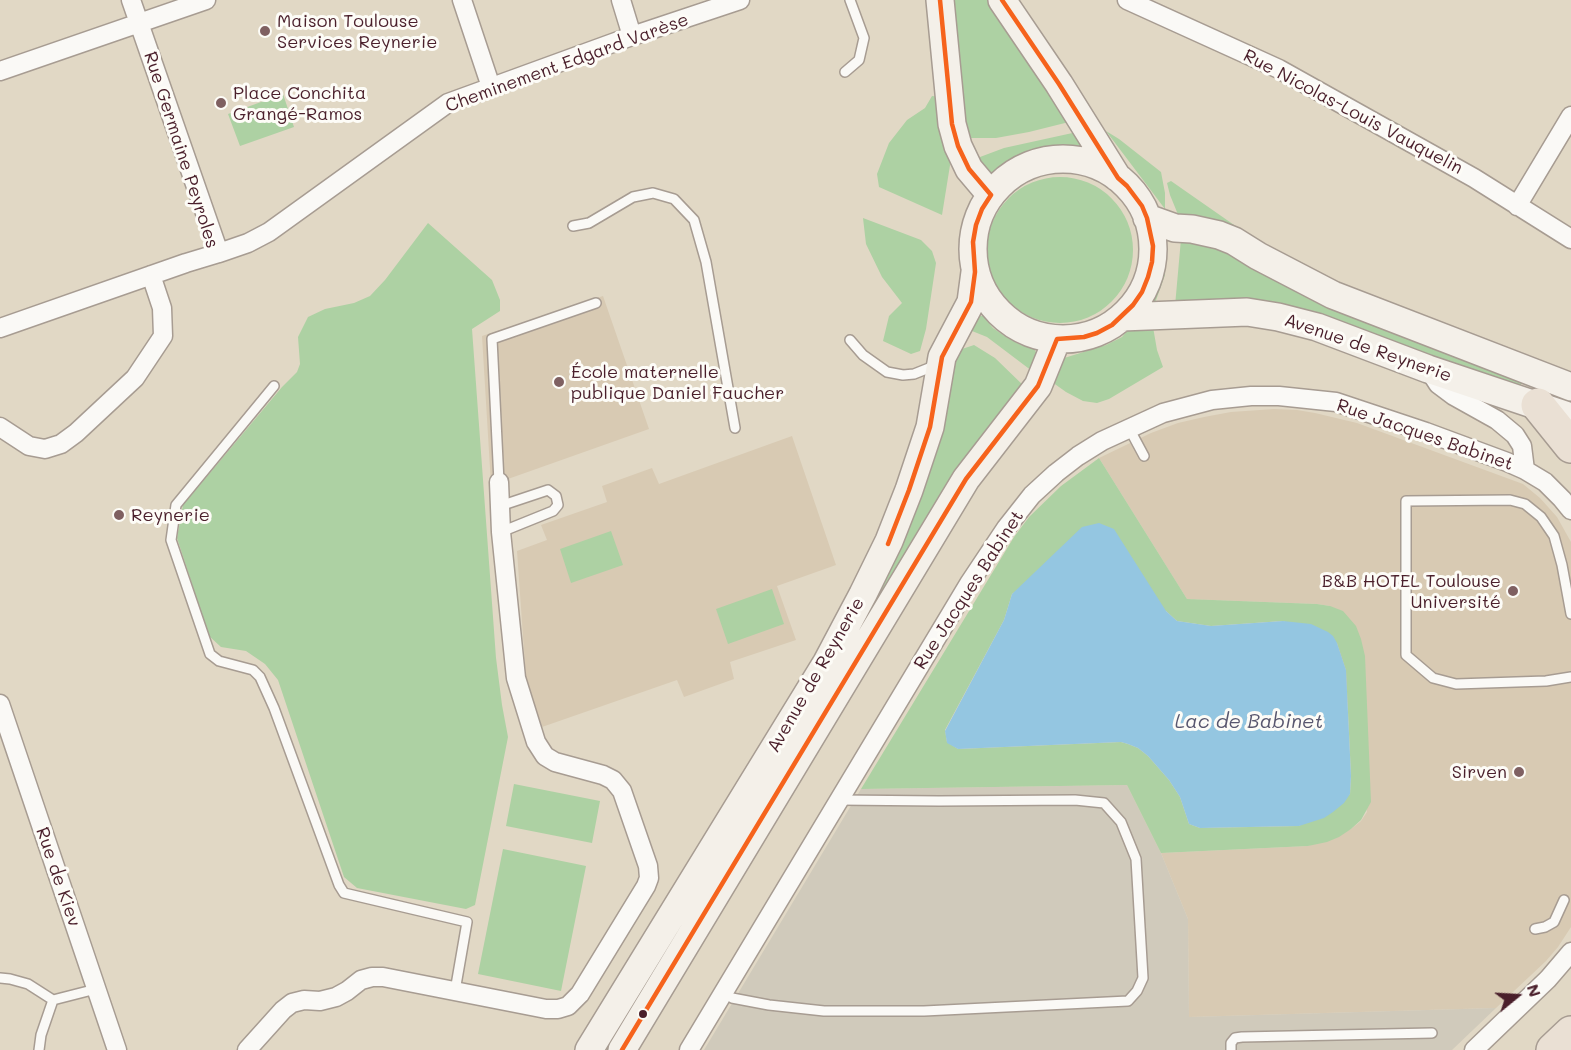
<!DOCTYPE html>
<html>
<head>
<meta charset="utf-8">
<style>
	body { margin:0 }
	#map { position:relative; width:1571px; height:1050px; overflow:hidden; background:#e1d8c5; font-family:Mali,sans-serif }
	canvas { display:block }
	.north { position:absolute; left:1487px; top:966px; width:60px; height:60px; -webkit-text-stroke:4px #fdfcf7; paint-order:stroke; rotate:72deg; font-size:16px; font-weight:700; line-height:24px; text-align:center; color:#4a1f2b }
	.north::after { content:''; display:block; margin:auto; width:21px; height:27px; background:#4a1f2b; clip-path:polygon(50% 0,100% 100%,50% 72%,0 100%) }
</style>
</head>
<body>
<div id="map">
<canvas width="1571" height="1050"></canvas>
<div class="north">N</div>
</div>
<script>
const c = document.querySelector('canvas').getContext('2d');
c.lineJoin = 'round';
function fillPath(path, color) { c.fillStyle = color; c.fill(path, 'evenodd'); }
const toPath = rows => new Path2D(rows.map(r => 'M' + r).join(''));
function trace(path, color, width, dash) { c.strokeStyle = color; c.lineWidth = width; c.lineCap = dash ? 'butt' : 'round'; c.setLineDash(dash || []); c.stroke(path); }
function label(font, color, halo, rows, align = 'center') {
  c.font = font + ' Mali,sans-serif'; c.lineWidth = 6; c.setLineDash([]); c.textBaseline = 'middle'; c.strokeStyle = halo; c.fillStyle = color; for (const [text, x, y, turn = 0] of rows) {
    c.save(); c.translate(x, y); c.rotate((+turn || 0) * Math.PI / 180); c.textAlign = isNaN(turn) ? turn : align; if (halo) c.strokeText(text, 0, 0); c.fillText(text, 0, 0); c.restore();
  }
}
fillPath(toPath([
	[603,296,649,429,491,485,482,336],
	[1274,409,1297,410,1315,413,1357,423,1523,484,1540,498,1557,517,1571,542,1571,927,1558,947,1546,961,1496,1008,1189,1017,1188,919,1161,853,1308,846,1351,829,1361,821,1367,812,1330,606,1317,604,1187,599,1099,458,1151,433,1178,423,1204,417,1231,412],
	[792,436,836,565,777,586,796,640,730,662,734,679,684,697,677,680,542,727,526,679,517,551,547,540,541,525,607,502,602,486,652,468,659,484]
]), '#d8cab3');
fillPath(toPath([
	[1127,785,1161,853,1188,919,1189,1017,1496,1008,1452,1050,704,1050,861,789]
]), '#d0cabb');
fillPath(toPath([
	[950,0,988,0,996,15,1069,122,1029,132,996,138,968,138,962,122],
	[283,94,294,127,240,146,228,114],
	[932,96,941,97,951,159,942,215,879,187,877,174,889,143,907,120,925,108],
	[1106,131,1119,139,1161,172,1165,193,1165,209],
	[1077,132,1088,149,1084,151,1078,152,1064,149,1048,150,1027,155,1013,162,993,179,978,160,980,157,1004,148],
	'987 250a73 73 0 1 1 146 0a73 73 0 1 1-146 0Z',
	[1171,181,1237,227,1247,236,1179,217,1170,195,1167,183],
	[863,218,921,240,932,251,936,263,926,329,920,351,911,354,883,341,889,316,902,303,882,277,866,244],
	[428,223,492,280,500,300,500,311,472,329,496,658,502,705,508,737,475,905,466,909,357,888,344,877,278,680,265,664,246,651,221,647,209,636,177,538,183,505,282,387,297,372,300,364,298,337,308,317,325,309,354,303,370,296,385,280],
	[1163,237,1166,238,1165,275,1155,303,1150,302,1147,300,1159,272,1160,243],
	[1181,239,1216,245,1523,379,1520,387,1175,306],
	[977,316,983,316,993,328,1006,337,1021,345,1034,349,1038,355,1032,371,987,337,967,329],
	[1153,327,1157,350,1163,367,1109,399,1097,403,1083,401,1066,392,1052,382,1061,359,1106,345,1122,337,1128,330],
	[974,345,995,358,1026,388,664,962,652,955,820,679,955,349,959,350],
	[1099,458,1187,599,1317,604,1330,606,1343,611,1356,626,1361,639,1365,656,1371,802,1361,820,1351,829,1339,837,1327,842,1308,846,1161,853,1127,785,861,789,1014,537,1029,517,1061,486],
	[1019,589,1166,611,1177,621,1211,626,1283,621,1337,643,1346,670,1351,776,1350,794,1299,826,1200,828,1189,824,1180,797,1169,780,1148,756,1138,748,1128,744,1121,742,958,749,947,742,945,730,1004,620,1012,594],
	[611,531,623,565,571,583,560,549],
	[772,589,784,624,728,644,716,609],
	[514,784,600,801,592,843,506,826],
	[503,849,586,866,561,991,478,974]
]), '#add1a3');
fillPath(toPath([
	[1099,523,1114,529,1166,611,1177,621,1211,626,1283,621,1311,624,1328,632,1333,636,1337,643,1346,670,1351,776,1350,794,1344,803,1333,812,1324,818,1299,826,1200,828,1189,824,1180,797,1169,780,1148,756,1138,748,1128,744,1121,742,958,749,947,743,945,731,1004,620,1012,594,1082,527]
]), '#94c6e1');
const lane = toPath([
	[845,72,859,60,864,38,850,0],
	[573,226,589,223,633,197,653,193,674,199,694,220,706,262,735,428],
	[850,340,863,355,887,372,903,375,914,374,929,368,936,363],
	[274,386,176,505,171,540,210,654,219,661,253,670,260,677,274,708,339,885,344,893,467,922,455,991],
	[1129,428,1144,456],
	[499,482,492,339,596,303],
	[500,506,548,490,556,496,558,505,553,511,501,532],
	[1571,614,1562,565,1554,536,1541,517,1525,504,1510,500,1406,501,1406,655,1433,678,1456,684,1546,681,1571,677],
	[1535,929,1545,927,1554,922,1564,900],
	[0,978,10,979,28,984,53,1000,96,989],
	[724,992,732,998,769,1005,824,1011,924,1011,1128,1001,1137,991,1143,978,1136,859,1121,822,1104,803,1075,800,939,801,839,800],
	[39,1050,41,1035,53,1000],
	[1231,1050,1231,1043,1235,1038,1242,1037,1432,1033]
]);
const street = toPath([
	[462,0,491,87],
	[621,0,632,36],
	[1127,0,1279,69,1474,178,1571,239],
	[0,71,206,0],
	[1517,206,1571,116],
	[219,253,248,243,269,232,448,103,632,36,740,0],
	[0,328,186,263,219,253,131,0],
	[1429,370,1438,384,1454,396,1497,420,1515,435,1522,446,1525,470],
	[0,427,29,446,45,449,61,444,76,433,135,378,163,336,162,308,151,275],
	[0,704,117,1050],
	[247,1050,283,1010,292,1003,304,1000,320,1001,336,997,347,991,361,980,372,977,383,977,546,1009,558,1009,568,1006,580,994,646,886,649,878,648,866,622,791,613,780,603,775,555,762,545,756,536,742,516,678,501,532,499,482],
	[689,1050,970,582,1006,528,1032,495,1056,473,1078,456,1102,441,1163,413,1212,400,1251,396,1279,396,1336,402,1426,432,1507,462,1525,470,1545,482,1562,499,1571,510],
	[1474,1050,1548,979,1571,952]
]);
const secondary = toPath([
	[940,0,952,124,958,146,969,169,991,195],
	[1002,0,1059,84,1117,177],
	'973 249a90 90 0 1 1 180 0a90 90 0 1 1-180 0Z',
	[1147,218,1175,228,1192,229,1219,235,1234,241,1258,256,1333,295,1571,387],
	[1122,317,1247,312,1278,317,1317,327,1428,369,1571,417],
	[589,1050,827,662,863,594,889,541,909,490,930,427,942,357,971,302,975,272],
	[622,1050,966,479,1038,386,1057,339]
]);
const highway = toPath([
	[1538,405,1571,446],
	[1553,1050,1571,1033]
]);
trace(lane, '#a79c92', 12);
trace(street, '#a79c92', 21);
trace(secondary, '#a79c92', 30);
trace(highway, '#a79c92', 36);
trace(lane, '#faf9f6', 9);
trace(street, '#faf9f6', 18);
trace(secondary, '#f4f0e9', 27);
trace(highway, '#eae0d4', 33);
trace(toPath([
	[940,0,952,124,958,146,969,169,991,195],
	[888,544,909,490,930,427,942,357,971,302,975,272,973,242,976,225,982,209,991,195],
	[622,1050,966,479,1038,386,1057,339,1084,337,1097,333,1112,325,1133,305,1142,292,1148,277,1152,262,1153,246,1147,218,1142,206,1127,186,1118,178,1059,84,1002,0]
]), '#f6631c', 4.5);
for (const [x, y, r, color] of [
	[265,31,6,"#7f6061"],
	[221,103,6,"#7f6061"],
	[559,382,6,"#7f6061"],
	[119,515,6,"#7f6061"],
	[1513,591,6,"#7f6061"],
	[1519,772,6,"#7f6061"],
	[643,1014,5,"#4a1f2b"]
]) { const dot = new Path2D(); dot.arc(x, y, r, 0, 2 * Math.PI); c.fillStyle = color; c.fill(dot); trace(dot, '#fdfcf7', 2); }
label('18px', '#4a1f2b', '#fdfcf7', [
	["Maison Toulouse",277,21],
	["Services Reynerie",277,42],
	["Place Conchita",233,93],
	["Grangé-Ramos",233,114],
	["École maternelle",571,372],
	["publique Daniel Faucher",571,393],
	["Reynerie",131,515],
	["B&B HOTEL Toulouse",1501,581,"right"],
	["Université",1501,602,"right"],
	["Sirven",1507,772,"right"]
], 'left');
label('18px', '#4a1f2b', '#fdfcf7', [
	["Cheminement Edgard Varèse",567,63,-20],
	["Rue Nicolas-Louis Vauquelin",1353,112,28],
	["Rue Germaine Peyroles",181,150,72],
	["Avenue de Reynerie",1368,348,19],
	["Rue Jacques Babinet",1425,435,19],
	["Rue Jacques Babinet",969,590,-57],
	["Avenue de Reynerie",816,675,-60],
	["Rue de Kiev",58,877,71]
]);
label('italic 20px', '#58576f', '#fdfcf7', [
	["Lac de Babinet",1249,722]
]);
</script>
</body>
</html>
